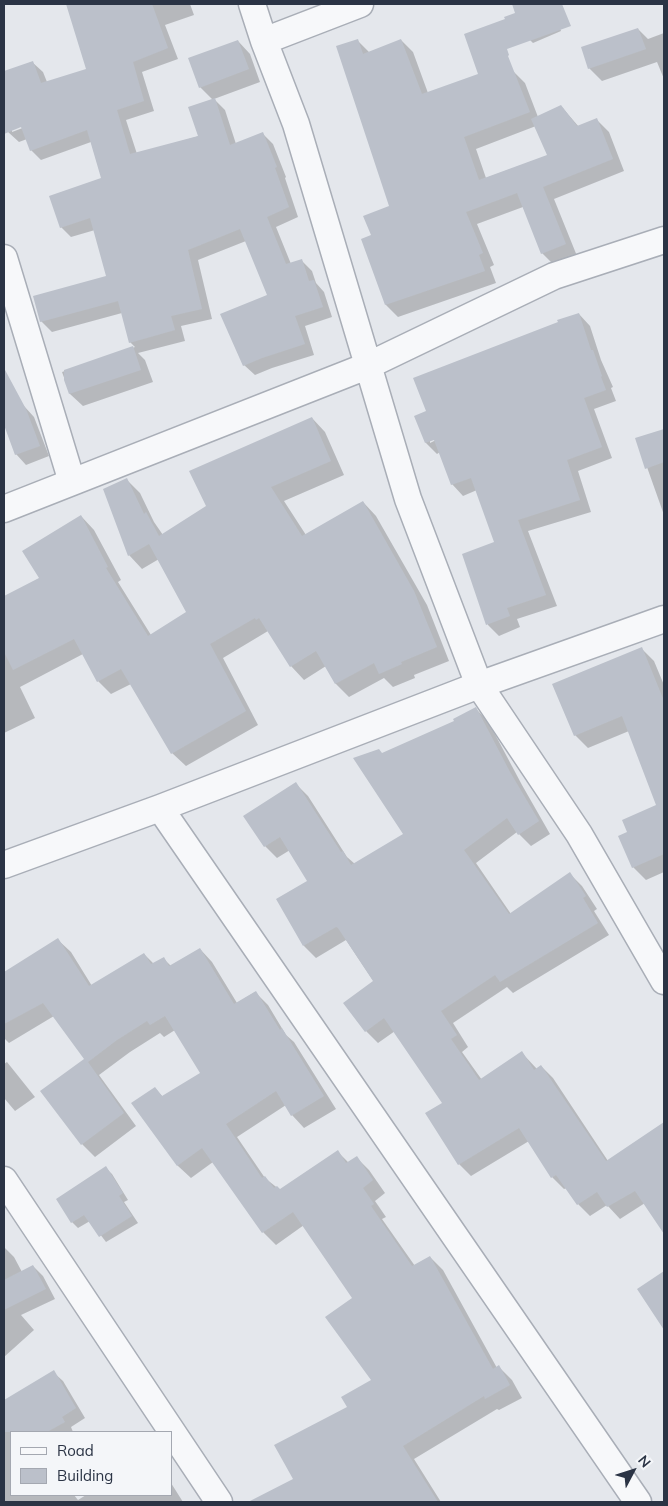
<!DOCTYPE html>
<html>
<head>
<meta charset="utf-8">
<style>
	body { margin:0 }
	#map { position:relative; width:668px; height:1506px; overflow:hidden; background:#e4e7ec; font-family:Mulish,sans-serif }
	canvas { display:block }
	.frame { position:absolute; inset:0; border:5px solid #2b3445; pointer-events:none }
	.legend { position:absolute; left:10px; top:1431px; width:162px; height:65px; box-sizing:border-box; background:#f4f6f9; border:1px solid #a4a8b1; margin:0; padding:6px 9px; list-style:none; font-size:15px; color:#2b3445 }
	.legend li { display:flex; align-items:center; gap:10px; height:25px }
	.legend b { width:25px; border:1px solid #a4a8b1 }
	.north { position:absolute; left:608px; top:1446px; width:50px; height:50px; -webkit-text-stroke:4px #f4f6f9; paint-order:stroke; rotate:50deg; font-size:14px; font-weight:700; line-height:20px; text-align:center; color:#2b3445 }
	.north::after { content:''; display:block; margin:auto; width:18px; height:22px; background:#2b3445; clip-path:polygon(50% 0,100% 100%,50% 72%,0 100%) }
</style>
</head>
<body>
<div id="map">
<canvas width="668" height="1506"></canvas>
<div class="frame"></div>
<ul class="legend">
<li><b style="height:6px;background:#f7f8fa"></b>Road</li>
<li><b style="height:14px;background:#bbc0ca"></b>Building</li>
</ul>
<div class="north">N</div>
</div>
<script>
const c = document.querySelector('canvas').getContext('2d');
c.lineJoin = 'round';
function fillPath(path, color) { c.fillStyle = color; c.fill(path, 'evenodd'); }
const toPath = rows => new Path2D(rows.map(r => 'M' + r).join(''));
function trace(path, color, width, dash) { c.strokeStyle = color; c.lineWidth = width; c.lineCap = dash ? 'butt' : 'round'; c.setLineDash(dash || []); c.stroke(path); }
fillPath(toPath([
	[67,4,190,4,194,15,165,25,178,59,142,72,154,111,126,120,137,154,199,136,213,100,200,87,238,41,250,54,260,82,214,99,225,110,236,144,262,133,273,144,286,177,285,178,298,217,276,227,291,264,302,261,312,271,316,283,324,292,332,317,305,326,314,355,272,368,255,375,244,365,268,296,246,241,198,260,212,319,181,326,185,341,138,353,145,360,153,382,83,406,70,394,62,372,135,347,130,342,122,313,52,332,41,321,107,277,95,230,71,237,61,227,102,179,91,142,41,160,31,150,27,139,19,142,8,132,4,120,4,72,32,62,43,72,47,82,87,70],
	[27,124,28,126,12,132,12,129],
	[513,4,552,4,561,31,533,43,521,31],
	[638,29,648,39,664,33,664,79,657,62,602,81,589,68],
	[357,40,370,53,401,40,413,52,428,93,514,72,525,83,538,117,561,106,579,127,597,120,609,132,624,171,554,199,577,256,554,265,542,253,523,207,477,224,494,265,490,267,496,283,398,317,386,305,373,236,390,207],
	[536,126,549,155,486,178,476,149],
	[579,314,590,326,601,360,613,387,611,388,616,401,594,409,612,458,578,471,591,512,528,531,557,606,517,619,520,627,499,636,488,625,463,555,496,543,477,490,463,496,452,484,440,452,437,454,426,443,428,411],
	[440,438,430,443,430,440],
	[24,406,34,417,49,456,26,465,16,454,4,422,4,419],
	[312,418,325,432,344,475,284,501,306,535,363,502,376,516,427,605,449,661,414,675,415,678,393,687,384,678,349,697,336,684,326,666,304,680,291,666,268,631,223,658,258,725,186,766,172,753,131,684,111,694,98,681,83,654,20,687,35,718,4,733,4,597,40,578,81,516,94,530,121,580,118,582,151,635,188,613,159,559,142,569,129,555,127,480,140,493,154,522,163,535,208,507],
	[664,430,664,515,637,439],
	[641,648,654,661,664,685,664,872,646,880,633,867,629,832,658,806,629,731,588,748,575,735],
	[476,709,488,721,522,785,550,834,531,846,517,832,476,863,511,914,570,874,582,886,597,909,594,911,609,935,513,993,507,987,453,1023,468,1047,462,1052,482,1080,522,1053,537,1069,541,1066,553,1078,608,1161,664,1124,664,1226,653,1215,645,1203,620,1219,607,1205,590,1216,578,1204,567,1188,564,1189,552,1177,529,1141,471,1176,459,1164,427,1113,444,1103,395,1031,378,1043,366,1031,374,982,346,940,316,958,304,946,309,881,290,850,277,858,265,846,296,784,308,796,347,857,355,864,405,834,382,754,455,722],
	[58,940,71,952,92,986,144,954,154,964,163,958,171,966,200,949,212,962,237,1003,255,992,268,1005,286,1035,294,1042,336,1109,304,1128,292,1115,286,1105,237,1137,265,1178,280,1190,338,1152,349,1163,357,1158,369,1170,385,1193,375,1201,386,1217,382,1219,415,1266,430,1257,443,1270,497,1368,499,1367,512,1380,522,1398,499,1410,497,1409,414,1459,441,1502,309,1502,304,1497,349,1407,373,1380,353,1298,304,1225,276,1245,263,1232,213,1162,191,1178,178,1166,133,1103,155,1088,163,1097,202,1073,175,1030,164,1037,160,1033,130,1052,99,1075,136,1126,95,1157,82,1144,86,1059,54,1016,9,1043,4,1038,4,974],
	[7,1062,35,1097,15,1111,4,1098,4,1064],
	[106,1168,112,1174,128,1200,124,1202,138,1223,106,1242,90,1221,78,1228,72,1222],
	[4,1247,14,1257,22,1272,33,1266,43,1276,55,1299,21,1315,34,1330,4,1357],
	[53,1372,63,1381,85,1418,71,1427,73,1432,11,1432,11,1495,74,1495,78,1500,86,1495,171,1495,171,1483,183,1502,4,1502,4,1401]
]), '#0003');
fillPath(toPath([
	[66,4,152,4,168,48,133,62,144,101,117,110,130,154,198,136,188,107,215,98,230,145,263,132,277,167,275,168,289,207,267,217,286,264,302,259,309,281,314,280,323,307,295,316,305,344,262,358,243,366,220,314,267,295,240,229,188,250,202,309,171,316,175,330,129,343,118,301,40,322,33,296,106,276,90,218,60,228,49,196,101,178,87,130,30,151,21,127,4,134,4,71,33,61,41,83,86,69],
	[512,4,562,4,571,26,507,49,509,55,508,56,530,112,464,137,479,180,547,155,531,119,561,105,577,126,597,118,613,159,543,187,566,244,541,254,517,193,466,212,483,253,479,255,485,271,385,305,361,239,371,235,363,216,389,206,336,46,358,39,363,54,401,39,422,94,478,74,464,34,505,19,504,17,515,13],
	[638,28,646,49,588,69,581,47],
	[238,40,249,69,199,88,188,58],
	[579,313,591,350,593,350,602,376,601,377,606,390,584,398,602,447,567,460,580,500,518,520,546,595,507,608,510,616,486,625,462,554,494,542,471,478,451,485,434,440,425,443,414,416,426,411,413,378,558,322,557,320],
	[133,346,141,370,69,394,64,380,64,370],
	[4,368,26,409,40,446,15,455,4,425],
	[312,417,331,461,271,487,302,536,363,501,414,591,437,647,401,662,402,664,379,674,374,663,335,684,316,651,290,667,259,618,256,620,255,618,210,644,246,711,171,754,121,669,97,682,74,639,13,670,4,652,4,596,39,578,22,551,81,515,108,567,106,568,148,636,186,612,149,544,128,556,103,489,127,478,144,514,146,512,159,536,206,506,189,471],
	[664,429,664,462,645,469,635,438],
	[642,647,664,701,664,854,632,868,618,836,627,832,622,820,656,805,622,716,574,736,552,684],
	[476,707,510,772,539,821,518,835,507,818,464,850,509,914,570,872,586,896,583,898,598,923,500,982,495,975,441,1011,457,1035,451,1039,479,1080,522,1051,534,1070,541,1065,606,1161,664,1122,664,1234,635,1191,607,1207,597,1192,577,1205,556,1175,551,1178,519,1128,458,1165,425,1113,442,1103,384,1018,365,1032,343,1003,373,981,338,928,336,927,303,946,276,899,307,881,280,837,264,847,243,816,296,782,341,852,343,851,351,865,403,834,353,758,379,749,382,753,454,721,453,719],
	[58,938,89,986,144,953,151,964,164,957,169,966,200,948,234,1004,256,991,280,1030,282,1028,324,1096,291,1116,276,1091,226,1124,262,1178,265,1176,274,1188,277,1186,280,1189,338,1150,346,1163,357,1156,373,1180,363,1188,374,1204,371,1206,412,1266,430,1256,493,1369,499,1365,510,1385,485,1399,484,1396,403,1446,438,1502,248,1502,293,1479,274,1445,347,1407,341,1397,371,1380,325,1317,352,1298,293,1212,262,1233,202,1148,177,1166,131,1103,155,1087,162,1096,200,1073,165,1016,150,1025,147,1021,117,1040,88,1062,124,1113,81,1145,40,1091,84,1059,43,1003,4,1024,4,972],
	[106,1166,123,1193,119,1196,132,1216,99,1237,84,1215,71,1223,56,1199],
	[33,1265,46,1289,4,1310,4,1280],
	[664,1271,664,1330,637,1289],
	[54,1370,76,1408,62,1417,65,1422,47,1432,4,1432,4,1400]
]), '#bbc0ca');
const minor = toPath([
	[252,4,264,41,296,124,408,499,479,685,579,834,664,981],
	[264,41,360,4],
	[4,258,72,482],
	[4,509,367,366,554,276,664,240],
	[160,808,638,1502],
	[4,865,160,808,479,685,664,619],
	[4,1180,219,1502]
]);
trace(minor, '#a9aeb7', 29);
trace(minor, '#f7f8fa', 26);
</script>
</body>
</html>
